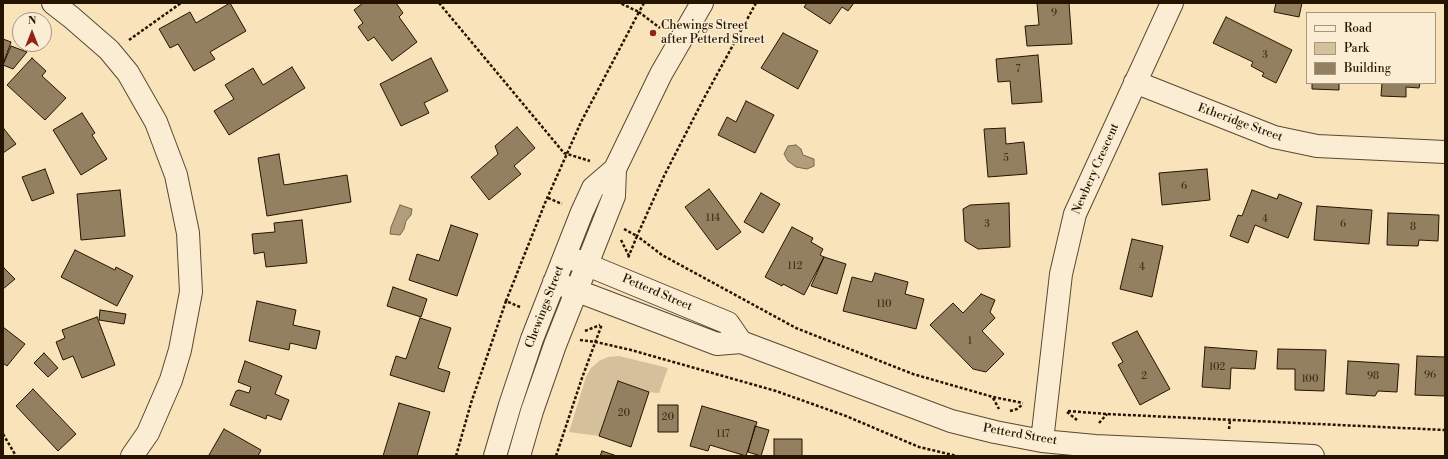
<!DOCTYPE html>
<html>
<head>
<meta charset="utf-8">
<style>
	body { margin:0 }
	#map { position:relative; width:1448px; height:459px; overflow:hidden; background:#f8e3bb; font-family:"Libre Bodoni",serif }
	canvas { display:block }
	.frame { position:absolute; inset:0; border:4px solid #251500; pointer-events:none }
	.legend { position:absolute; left:1306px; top:12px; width:130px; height:72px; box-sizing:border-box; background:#faedd3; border:1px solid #a5977f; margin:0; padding:5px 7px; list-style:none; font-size:12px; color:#251500 }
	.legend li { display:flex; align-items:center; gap:8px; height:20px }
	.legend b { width:20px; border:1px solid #a5977f }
	.north { position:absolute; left:12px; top:12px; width:40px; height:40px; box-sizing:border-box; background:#faedd3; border:1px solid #a5977f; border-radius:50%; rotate:0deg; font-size:11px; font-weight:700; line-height:16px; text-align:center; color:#251500 }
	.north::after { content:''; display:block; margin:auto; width:14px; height:18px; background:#8f2418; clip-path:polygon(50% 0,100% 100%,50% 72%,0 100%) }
</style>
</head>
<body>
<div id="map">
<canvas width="1448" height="459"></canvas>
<div class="frame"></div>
<ul class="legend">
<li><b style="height:5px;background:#faedd3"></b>Road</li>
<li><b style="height:11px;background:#d4c09b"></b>Park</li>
<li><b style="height:11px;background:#938061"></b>Building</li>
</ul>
<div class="north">N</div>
</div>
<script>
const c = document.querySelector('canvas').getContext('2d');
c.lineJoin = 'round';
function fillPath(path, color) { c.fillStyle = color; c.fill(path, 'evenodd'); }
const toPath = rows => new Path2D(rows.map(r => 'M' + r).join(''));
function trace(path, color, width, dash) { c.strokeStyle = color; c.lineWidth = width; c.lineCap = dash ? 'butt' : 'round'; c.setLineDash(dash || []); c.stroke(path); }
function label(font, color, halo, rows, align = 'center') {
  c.font = font + ' "Libre Bodoni",serif'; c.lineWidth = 3; c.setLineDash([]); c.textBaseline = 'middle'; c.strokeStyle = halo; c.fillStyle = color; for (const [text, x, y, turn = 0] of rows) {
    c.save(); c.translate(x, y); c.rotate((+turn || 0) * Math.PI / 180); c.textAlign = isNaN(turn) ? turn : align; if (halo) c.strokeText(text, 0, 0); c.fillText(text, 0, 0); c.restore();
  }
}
fillPath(toPath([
	[619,356,668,368,659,393,649,392,618,381,599,436,569,432,586,377,591,368,599,361,608,357]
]), '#d4c09b');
const water = toPath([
	[796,145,801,149,803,155,814,159,814,166,807,169,796,167,788,161,784,154,788,146,796,145],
	[400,205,412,209,411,215,406,221,404,229,400,235,390,234,391,227,400,205]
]);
fillPath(water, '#b09d7b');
trace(water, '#78674a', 1);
const building = toPath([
	[230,3,246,31,210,52,215,59,194,71,178,44,170,48,159,29,190,12,196,23,230,3],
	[363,3,396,3,403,13,399,17,417,42,392,61,374,37,368,41,358,27,363,23,354,10,363,3],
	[807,3,854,3,848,11,842,7,830,24,804,7,807,3],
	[1037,3,1069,3,1072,44,1027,46,1025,26,1039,25,1037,3],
	[1276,3,1302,3,1299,17,1274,12,1276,3],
	[1226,17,1292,50,1276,83,1262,76,1264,73,1251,66,1253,62,1213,43,1226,17],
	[783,33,818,51,798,89,761,68,783,33],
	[3,39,11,42,3,64,3,39],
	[11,46,27,52,13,69,3,65,11,46],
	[1038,55,1042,102,1012,104,1010,81,998,82,996,59,1038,55],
	[32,58,46,71,42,76,66,98,45,120,7,85,32,58],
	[431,58,448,91,424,103,429,113,401,126,380,84,431,58],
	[292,67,305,88,229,135,214,111,234,99,225,85,253,68,263,85,292,67],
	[1312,83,1339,83,1339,90,1312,89,1312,83],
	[1382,83,1420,83,1419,88,1406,87,1406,97,1381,96,1382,83],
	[746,101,774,115,755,153,718,135,727,117,736,122,746,101],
	[82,113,95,133,92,135,107,159,81,175,53,130,82,113],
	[517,127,535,148,514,166,521,174,489,200,471,177,498,154,495,146,517,127],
	[1005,128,1006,144,1024,142,1027,174,988,177,984,129,1005,128],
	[4,129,16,144,3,153,3,130,4,129],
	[279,154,284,185,347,175,351,202,267,216,258,158,279,154],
	[45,169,54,193,32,201,22,177,45,169],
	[1207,169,1210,200,1162,205,1159,173,1207,169],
	[709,189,741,232,717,250,685,207,709,189],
	[120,190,125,236,81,240,77,194,120,190],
	[1252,190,1277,199,1279,194,1302,203,1288,238,1255,225,1248,243,1230,236,1238,215,1242,216,1252,190],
	[761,193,780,204,763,233,744,222,761,193],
	[1009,203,1010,247,978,249,965,241,963,209,970,205,1009,203],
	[1317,206,1372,210,1369,244,1314,240,1317,206],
	[1388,213,1439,215,1438,241,1419,240,1418,246,1387,245,1388,213],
	[302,220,307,263,266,267,264,252,254,254,252,234,275,232,274,223,302,220],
	[451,225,478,234,457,296,409,280,417,254,439,261,451,225],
	[792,227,813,238,811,242,823,249,820,255,824,257,804,295,783,284,782,286,765,277,792,227],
	[1132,239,1163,246,1152,297,1120,289,1132,239],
	[75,250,115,270,116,267,133,276,117,306,61,277,75,250],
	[824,257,846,264,837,294,811,286,824,257],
	[4,268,15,279,3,289,3,269,4,268],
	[875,273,908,282,905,294,924,299,916,329,843,311,852,277,872,282,875,273],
	[393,287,427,299,421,317,387,306,393,287],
	[981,294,995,300,990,312,995,318,982,331,1004,354,986,372,973,369,930,325,953,303,963,313,981,294],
	[257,301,296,310,293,325,320,331,316,349,290,343,289,350,249,341,257,301],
	[100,310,126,314,124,324,99,320,100,310],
	[97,317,115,365,82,378,73,356,63,360,56,342,65,338,62,330,97,317],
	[420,318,451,328,438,368,450,372,444,392,390,375,396,356,406,359,420,318],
	[3,327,25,344,7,366,3,363,3,327],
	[1137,331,1170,389,1140,405,1118,365,1123,362,1112,343,1137,331],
	[1205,347,1257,351,1255,369,1231,368,1230,389,1202,387,1205,347],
	[1278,349,1326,350,1324,391,1295,390,1295,369,1277,369,1278,349],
	[44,353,58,368,48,377,34,363,44,353],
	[1417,356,1445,357,1445,396,1415,395,1417,356],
	[245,361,282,376,275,394,289,400,281,420,267,415,266,419,230,405,236,391,239,390,249,393,251,387,238,382,245,361],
	[1348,361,1399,364,1397,392,1378,391,1375,396,1346,394,1348,361],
	[618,381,649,392,631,447,599,436,618,381],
	[33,389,76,434,58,451,16,406,33,389],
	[399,403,430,412,417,456,383,456,399,403],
	[658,405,678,405,678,432,658,432,658,405],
	[702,406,757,422,746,456,710,445,708,451,690,446,702,406],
	[755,426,769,430,761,456,748,452,755,426],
	[224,429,261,450,258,456,213,456,209,455,224,429],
	[774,439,802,439,802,456,774,456,774,439],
	[602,451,617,456,600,456,602,451]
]);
fillPath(building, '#938061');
trace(building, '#251500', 1);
const minor = toPath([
	[53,3,71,17,109,50,128,73,156,122,176,175,188,233,191,292,180,350,171,380,148,433,132,456],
	[1135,82,1274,137,1317,146,1445,152],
	[573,259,728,323,741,342],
	[554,282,717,344,741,342,951,421,995,432,1042,441,1095,446,1313,456],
	[1042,441,1061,274,1075,214,1172,3],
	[495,456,510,405,532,339,582,212,593,188,615,169,661,74,702,3],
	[519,456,532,411,555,345,614,196,615,169]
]);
trace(minor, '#5a482f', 24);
trace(toPath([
	[439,3,564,153,590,161],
	[644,3,639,12,660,28],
	[756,3,703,100,664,176,637,236,662,255,796,328,913,374,993,397,1023,403],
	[129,40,181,3],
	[548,198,562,204],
	[624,229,637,236,628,258],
	[621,240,629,256],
	[520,307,506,301,545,203,581,122,639,12,620,3],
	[585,331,600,325],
	[580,340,596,342,631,350,776,391,846,416,919,447,957,456],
	[993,398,999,409],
	[1010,411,1017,409,1023,404],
	[1068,411,1107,414,1445,430],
	[1067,412,1077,420],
	[1099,423,1107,414],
	[1229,429,1230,420],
	[3,434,16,456],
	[456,456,471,403,506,301],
	[556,456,582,378,602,324]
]), '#251500', 2.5, [3, 2]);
trace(minor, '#faedd3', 22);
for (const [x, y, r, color] of [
	[653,33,4,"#8f2418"]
]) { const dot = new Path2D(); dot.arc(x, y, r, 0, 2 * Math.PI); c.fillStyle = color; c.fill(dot); trace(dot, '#faedd3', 1.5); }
label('10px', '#403018', null, [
	["9",1054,14],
	["3",1265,56],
	["7",1018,70],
	["5",1006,159],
	["6",1184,187],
	["114",713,219],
	["4",1265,220],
	["3",987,225],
	["6",1343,225],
	["8",1413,228],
	["112",795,267],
	["4",1142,268],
	["110",884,305],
	["1",970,342],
	["102",1217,368],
	["96",1430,376],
	["2",1144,377],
	["98",1373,377],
	["100",1310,380],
	["20",624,414],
	["20",668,418],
	["117",723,435]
]);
label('12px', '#251500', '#faedd3', [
	["Chewings Street",661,26],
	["after Petterd Street",661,40]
], 'left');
label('12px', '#251500', '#faedd3', [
	["Etheridge Street",1240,123,20],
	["Newbery Crescent",1096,169,-66],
	["Petterd Street",657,293,23],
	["Chewings Street",545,307,-69],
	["Petterd Street",1020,435,10]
]);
</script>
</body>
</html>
